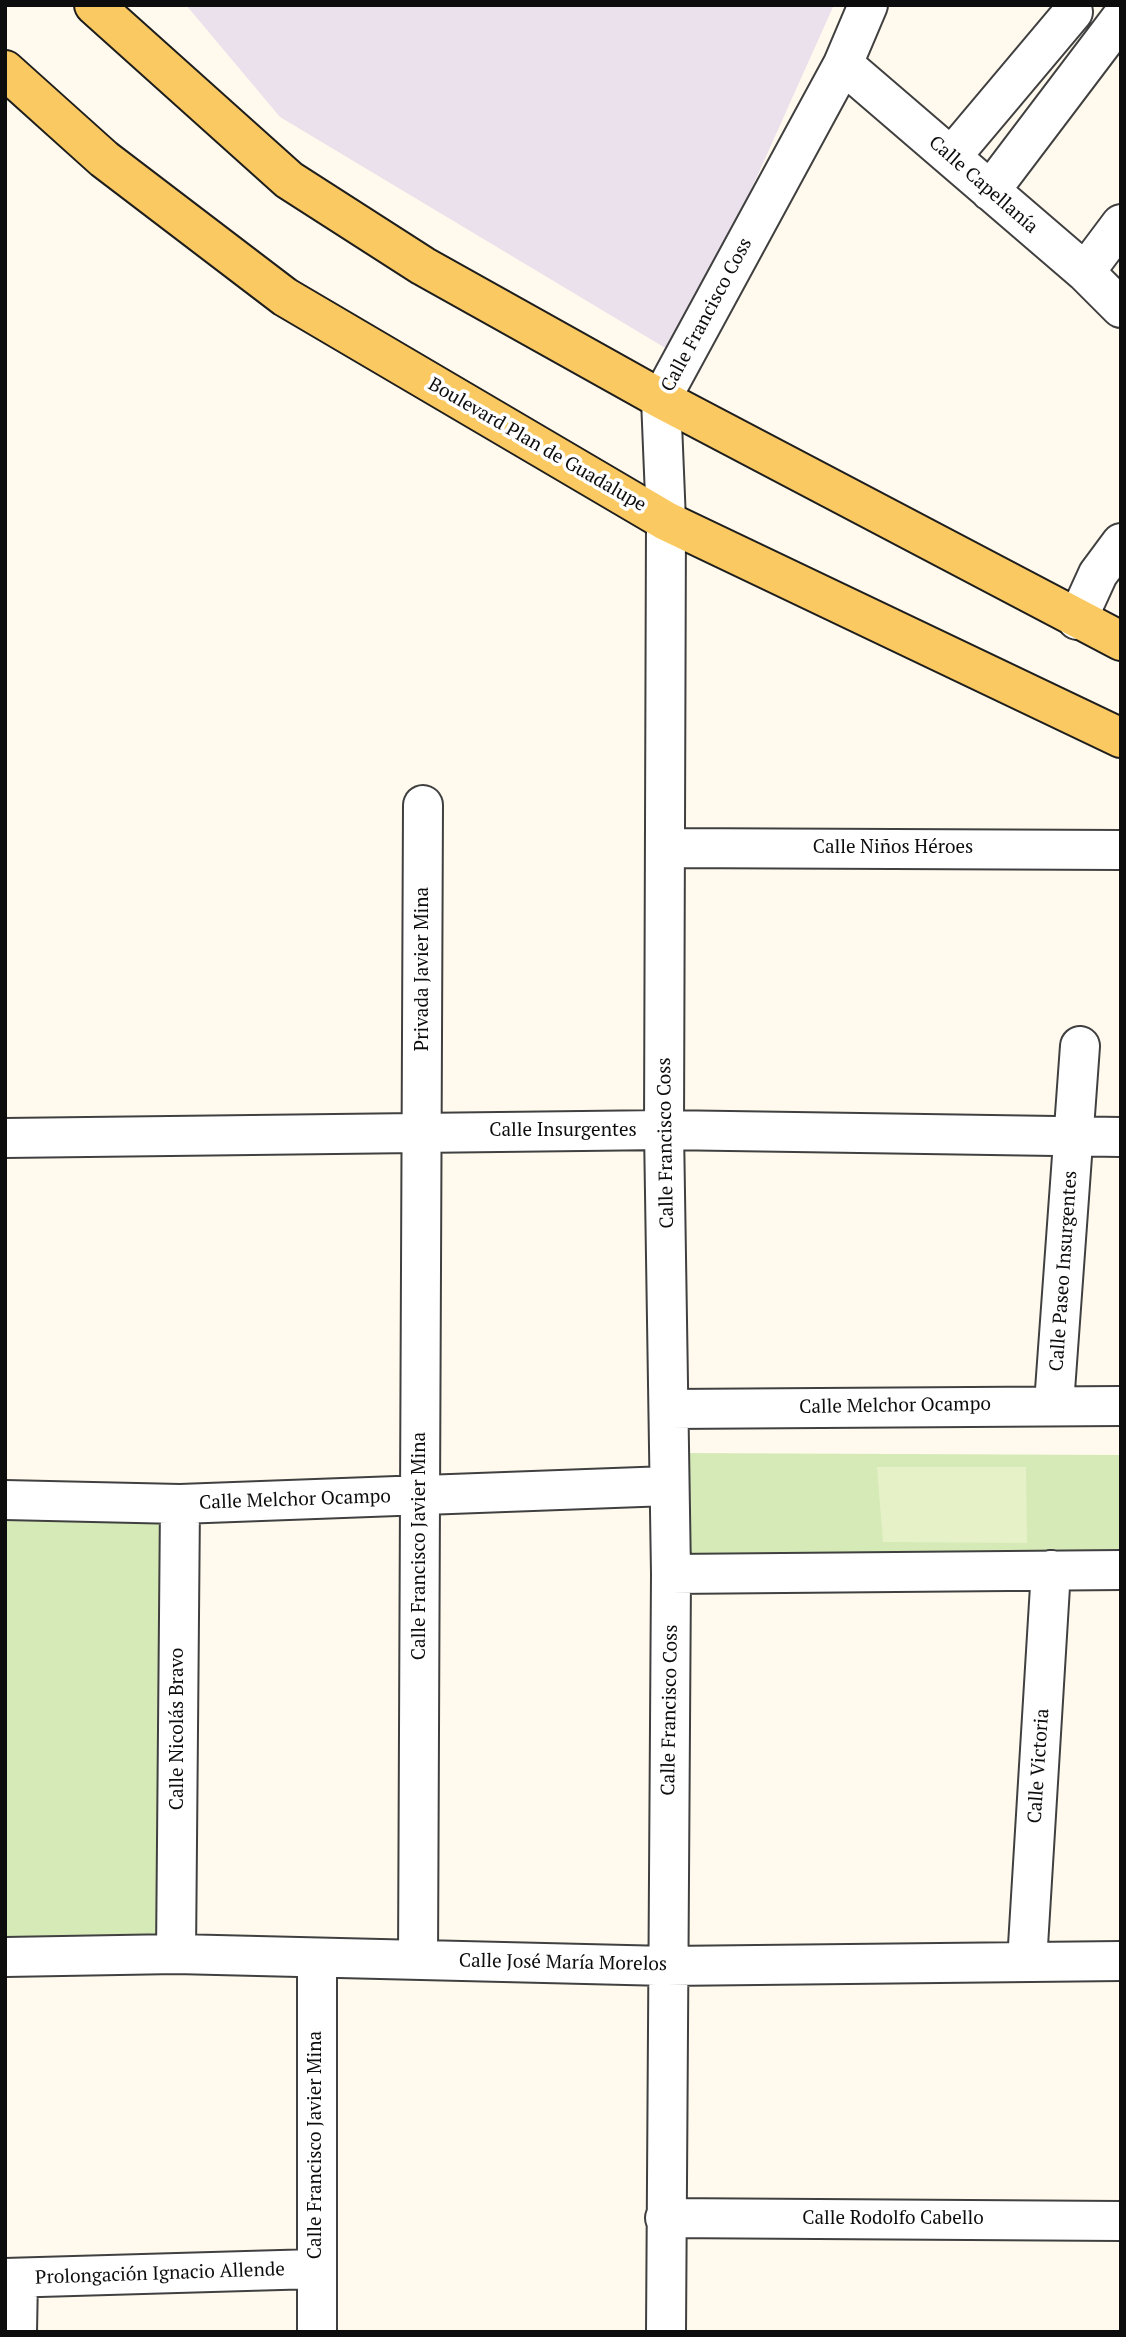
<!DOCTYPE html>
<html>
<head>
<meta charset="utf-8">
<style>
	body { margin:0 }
	#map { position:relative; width:1126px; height:2337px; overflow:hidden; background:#fffaed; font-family:"PT Serif",serif }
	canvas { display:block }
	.frame { position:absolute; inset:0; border:7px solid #0d0d0d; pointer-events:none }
</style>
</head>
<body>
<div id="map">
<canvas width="1126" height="2337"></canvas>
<div class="frame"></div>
</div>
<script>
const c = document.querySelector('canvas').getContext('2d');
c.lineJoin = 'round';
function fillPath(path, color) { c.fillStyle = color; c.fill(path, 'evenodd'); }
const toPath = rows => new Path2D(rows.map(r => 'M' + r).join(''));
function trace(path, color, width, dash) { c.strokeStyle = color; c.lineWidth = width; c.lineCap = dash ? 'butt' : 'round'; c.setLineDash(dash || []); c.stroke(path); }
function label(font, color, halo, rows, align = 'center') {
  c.font = font + ' "PT Serif",serif'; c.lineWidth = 7; c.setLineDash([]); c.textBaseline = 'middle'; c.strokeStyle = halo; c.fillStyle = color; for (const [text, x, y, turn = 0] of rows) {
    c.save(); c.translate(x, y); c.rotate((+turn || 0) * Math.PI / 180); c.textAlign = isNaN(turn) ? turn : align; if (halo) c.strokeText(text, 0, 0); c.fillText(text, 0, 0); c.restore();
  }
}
fillPath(toPath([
	[186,5,832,5,833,7,677,355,280,117]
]), '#eae1ec');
fillPath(toPath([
	[680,1453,1121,1455,1121,1557,683,1556],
	[5,1507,174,1510,169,1947,5,1950]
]), '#d5eab6');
fillPath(toPath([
	[877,1467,1026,1467,1027,1543,883,1542]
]), '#e6f1c8');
const minor = toPath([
	[843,64,1085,272,1121,308],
	[951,157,1073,12],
	[990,191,1121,18],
	[1085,272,1121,224],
	[1077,620,1098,574,1121,543],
	[665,848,1121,850],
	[5,1138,664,1130,1121,1137],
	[1054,1404,1080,1046],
	[670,1409,1121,1406],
	[5,1500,180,1504,668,1486],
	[671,1574,1121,1570],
	[176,1954,180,1504],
	[5,1957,176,1954,667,1966,1121,1961],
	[418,1960,423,805],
	[1027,1962,1051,1570],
	[665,2218,1121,2221],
	[5,2278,315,2269],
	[17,2332,18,2278],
	[317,2332,317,1959],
	[666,2332,671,1574,664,1130,666,521,661,399,843,64,868,5]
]);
const major = toPath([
	[94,5,289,180,423,266,661,399,1121,641],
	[5,70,104,159,285,297,666,521,1121,738]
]);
trace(minor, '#404040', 42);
trace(major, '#1e1e1e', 42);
trace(minor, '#fff', 38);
trace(major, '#fbc961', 38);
label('19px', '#0d0d0d', '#fff', [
	["Calle Capellanía",983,185,41],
	["Calle Francisco Coss",707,315,-62],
	["Boulevard Plan de Guadalupe",537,445,30],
	["Calle Niños Héroes",893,848],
	["Privada Javier Mina",423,969,-90],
	["Calle Insurgentes",563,1131],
	["Calle Francisco Coss",666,1143,-91],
	["Calle Paseo Insurgentes",1064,1271,-86],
	["Calle Melchor Ocampo",895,1406,-1],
	["Calle Melchor Ocampo",295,1500,-2],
	["Calle Francisco Javier Mina",420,1546,-90],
	["Calle Francisco Coss",670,1710,-89],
	["Calle Nicolás Bravo",178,1729,-90],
	["Calle Victoria",1039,1766,-86],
	["Calle José María Morelos",563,1963,1],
	["Calle Francisco Javier Mina",316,2145,-90],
	["Calle Rodolfo Cabello",893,2219],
	["Prolongación Ignacio Allende",160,2274,-2]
]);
</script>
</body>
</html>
